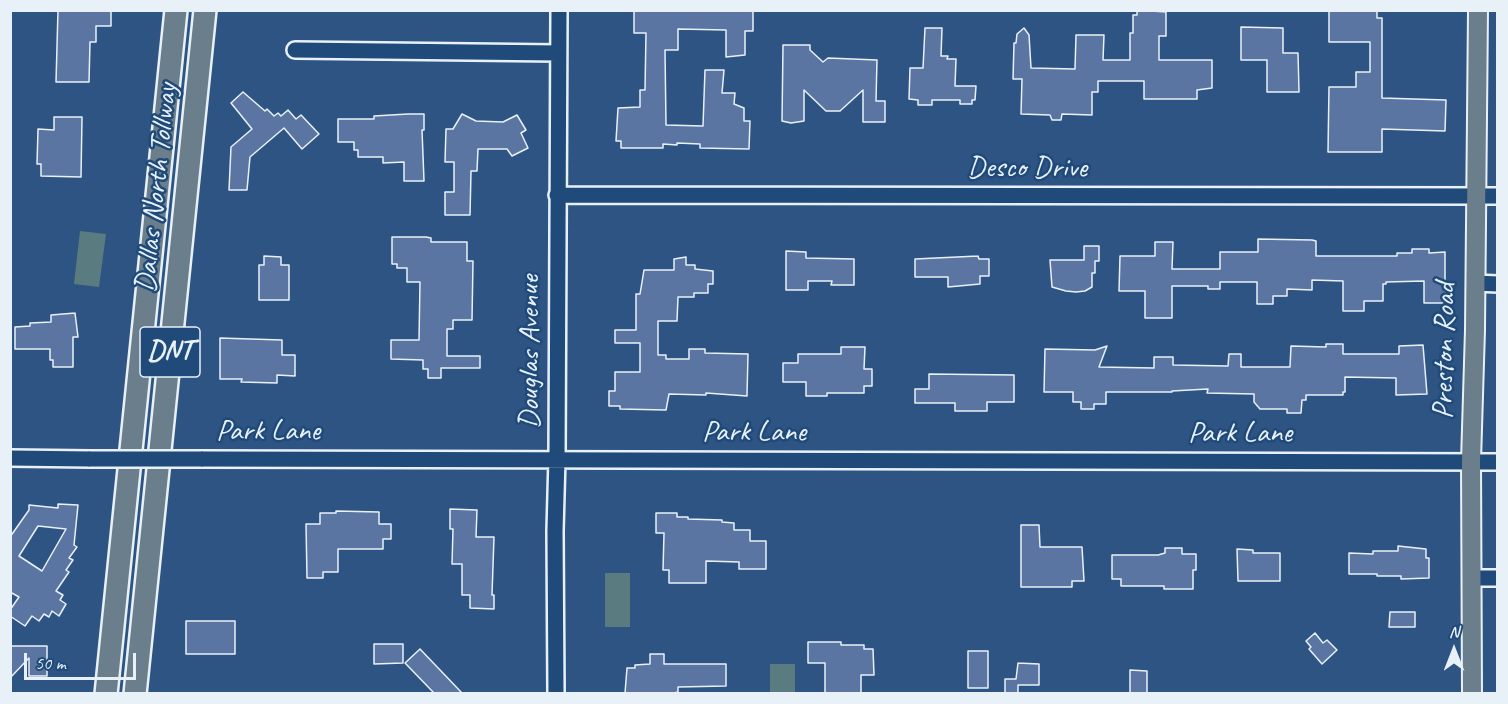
<!DOCTYPE html>
<html>
<head>
<meta charset="utf-8">
<style>
	body { margin:0 }
	#map { position:relative; width:1508px; height:704px; overflow:hidden; background:#2e5484; font-family:Caveat,sans-serif }
	canvas { display:block }
	.frame { position:absolute; inset:0; border:12px solid #e8f1f8; pointer-events:none }
	.north { position:absolute; left:1424px; top:620px; width:60px; height:60px; -webkit-text-stroke:4px #1f4a7a; paint-order:stroke; rotate:0deg; font-size:16px; font-weight:700; line-height:24px; text-align:center; color:#e8f1f8 }
	.north::after { content:''; display:block; margin:auto; width:21px; height:27px; background:#e8f1f8; clip-path:polygon(50% 0,100% 100%,50% 72%,0 100%) }
	.scale { position:absolute; left:24px; top:653px; width:112px; height:27px; box-sizing:border-box; border:3px solid #e8f1f8; border-top:0; padding-left:8px; font-size:18px; line-height:21px; white-space:nowrap; color:#e8f1f8; -webkit-text-stroke:4px #1f4a7a; paint-order:stroke }
</style>
</head>
<body>
<div id="map">
<canvas width="1508" height="704"></canvas>
<div class="frame"></div>
<div class="north">N</div>
<div class="scale">50 m</div>
</div>
<script>
const c = document.querySelector('canvas').getContext('2d');
c.lineJoin = 'round';
function fillPath(path, color) { c.fillStyle = color; c.fill(path, 'evenodd'); }
const toPath = rows => new Path2D(rows.map(r => 'M' + r).join(''));
function trace(path, color, width, dash) { c.strokeStyle = color; c.lineWidth = width; c.lineCap = dash ? 'butt' : 'round'; c.setLineDash(dash || []); c.stroke(path); }
function label(font, color, halo, rows, align = 'center') {
  c.font = font + ' Caveat,sans-serif'; c.lineWidth = 5; c.setLineDash([]); c.textBaseline = 'middle'; c.strokeStyle = halo; c.fillStyle = color; for (const [text, x, y, turn = 0] of rows) {
    c.save(); c.translate(x, y); c.rotate((+turn || 0) * Math.PI / 180); c.textAlign = isNaN(turn) ? turn : align; if (halo) c.strokeText(text, 0, 0); c.fillText(text, 0, 0); c.restore();
  }
}
fillPath(toPath([
	[80,231,106,234,99,287,74,284],
	[605,573,630,573,630,627,605,627],
	[770,664,795,664,795,693,770,693]
]), '#5a7c80');
const building = toPath([
	[58,10,111,10,111,26,96,26,96,42,90,42,89,82,56,82,58,10],
	[634,10,753,10,753,31,745,31,745,55,726,57,726,30,678,29,678,50,665,50,666,125,703,126,705,70,724,70,722,93,735,93,734,104,744,108,744,121,750,121,749,149,700,148,700,144,677,143,677,145,663,144,663,148,621,148,621,141,616,141,618,108,640,107,640,90,645,90,646,33,634,33,634,10],
	[1137,10,1166,12,1166,36,1159,36,1159,60,1212,60,1212,88,1197,90,1197,99,1144,99,1144,81,1098,81,1098,92,1092,92,1092,115,1062,114,1061,120,1052,120,1050,115,1021,114,1022,79,1013,79,1014,43,1016,43,1017,34,1024,28,1029,35,1031,68,1075,69,1076,35,1104,35,1103,60,1130,60,1130,33,1133,33,1133,15,1137,15,1137,10],
	[1329,10,1377,10,1377,18,1382,18,1382,98,1446,100,1445,131,1382,129,1382,152,1328,152,1329,87,1356,87,1356,72,1370,72,1370,42,1329,42,1329,10],
	[1241,27,1283,28,1283,53,1298,53,1299,92,1267,92,1267,60,1241,60,1241,27],
	[925,28,942,28,941,56,948,56,947,59,956,59,955,86,976,86,975,100,972,100,972,104,960,104,960,100,932,100,932,105,918,105,918,100,909,99,910,68,923,68,925,28],
	[783,45,810,45,810,50,823,62,828,58,877,60,876,101,885,101,885,122,863,122,863,90,840,111,826,111,804,90,804,121,791,123,782,121,783,45],
	[243,92,265,111,267,109,274,116,278,113,281,116,288,110,296,119,301,115,319,134,302,149,284,128,250,157,247,190,229,190,231,147,252,129,231,103,243,92],
	[408,114,424,114,424,130,422,130,424,181,404,181,404,162,383,163,383,157,358,157,358,150,354,150,354,142,338,142,338,119,374,119,374,116,408,114],
	[462,114,476,121,503,122,517,115,526,130,521,133,528,148,512,156,507,149,478,149,477,171,471,171,470,215,445,215,445,192,454,192,454,162,445,162,446,129,453,129,462,114],
	[54,117,82,117,81,177,41,176,41,164,37,164,38,129,54,130,54,117],
	[392,237,426,237,431,238,431,242,467,242,467,261,473,261,472,320,453,320,453,329,447,329,447,356,480,356,480,368,441,368,441,378,428,378,428,369,423,369,423,360,391,359,391,340,419,340,420,282,407,282,407,268,397,268,397,264,392,264,392,237],
	[1258,239,1312,240,1316,241,1316,256,1397,256,1397,253,1412,253,1412,249,1429,249,1429,253,1445,252,1445,303,1424,303,1424,281,1386,282,1386,284,1383,284,1383,301,1364,301,1364,311,1343,311,1343,281,1312,280,1312,290,1287,289,1287,296,1273,296,1273,304,1257,304,1257,282,1220,282,1220,289,1208,289,1208,286,1172,286,1172,318,1145,318,1145,291,1119,291,1120,256,1155,256,1155,242,1173,242,1172,269,1220,269,1220,252,1258,252,1258,239],
	[1084,246,1099,246,1099,261,1095,261,1095,273,1092,273,1092,287,1085,291,1076,292,1066,291,1052,287,1050,260,1084,260,1084,246],
	[786,251,806,252,806,258,854,259,854,285,831,285,832,281,808,281,808,290,786,290,786,251],
	[264,256,281,257,281,265,289,265,289,300,259,300,259,265,264,265,264,256],
	[978,256,979,259,989,259,989,276,980,276,980,284,948,287,948,277,915,277,915,259,978,256],
	[686,257,686,265,695,265,695,269,713,271,713,284,708,284,708,293,694,293,694,297,678,297,677,321,658,321,658,355,666,355,666,359,689,359,689,349,705,349,705,353,748,354,747,396,706,393,706,395,669,394,666,410,620,409,620,406,609,406,609,391,615,391,615,372,640,372,640,343,615,343,615,330,636,330,636,294,640,294,644,270,674,270,674,259,686,257],
	[75,313,78,337,73,337,73,367,53,367,53,360,50,360,50,349,15,349,15,327,30,326,30,323,51,322,51,315,75,313],
	[220,338,282,340,282,355,295,355,295,376,277,375,277,383,241,382,242,379,220,379,220,338],
	[1326,344,1343,344,1343,354,1399,354,1399,346,1423,345,1427,394,1396,395,1396,378,1345,377,1345,392,1343,392,1343,395,1306,395,1306,400,1302,400,1301,413,1287,413,1287,409,1260,409,1254,402,1254,394,1207,393,1208,389,1172,391,1172,392,1106,392,1106,404,1094,404,1094,409,1081,409,1081,402,1073,402,1073,392,1044,392,1045,349,1095,350,1107,346,1099,367,1154,368,1154,357,1173,357,1173,365,1228,366,1229,354,1241,354,1241,367,1290,367,1291,346,1326,347,1326,344],
	[841,347,865,347,864,369,872,369,872,386,864,386,864,393,827,393,827,396,806,396,806,382,783,382,783,363,798,363,798,354,841,354,841,347],
	[929,374,1014,375,1014,402,987,402,987,411,955,411,955,403,915,403,915,389,929,389,929,374],
	[58,504,78,505,74,545,77,547,69,558,73,560,66,570,69,572,56,591,63,595,60,600,66,604,59,616,52,611,49,617,44,614,39,621,32,616,25,626,10,616,10,610,19,597,10,592,10,537,29,510,29,505,58,508,58,504],
	[38,526,66,529,42,571,19,556,38,526],
	[450,509,477,510,476,537,494,537,492,595,494,595,494,609,470,608,470,595,462,595,462,564,452,564,453,529,450,529,450,509],
	[336,511,379,512,379,524,391,524,391,539,383,539,383,549,338,549,338,572,323,572,323,578,307,578,306,524,320,524,320,513,336,513,336,511],
	[656,513,677,513,677,517,688,517,688,519,722,520,722,522,734,523,734,530,750,530,750,541,766,541,766,569,739,569,739,562,706,561,706,583,669,583,669,570,663,570,664,533,656,533,656,513],
	[1021,525,1039,525,1040,547,1082,547,1084,581,1072,581,1072,587,1021,587,1021,525],
	[1398,546,1426,549,1426,558,1429,558,1429,578,1401,579,1401,576,1377,576,1377,574,1349,574,1349,553,1373,554,1373,551,1398,551,1398,546],
	[1165,548,1182,548,1182,554,1196,554,1196,570,1193,570,1193,589,1164,589,1164,586,1121,586,1121,579,1112,579,1112,555,1158,555,1165,553,1165,548],
	[1237,549,1253,550,1253,553,1280,553,1280,581,1238,581,1237,549],
	[1390,612,1415,612,1415,627,1389,627,1390,612],
	[186,621,235,621,235,654,186,654,186,621],
	[1315,633,1323,643,1327,640,1337,650,1322,664,1309,649,1311,647,1306,641,1315,633],
	[808,642,841,642,841,645,864,645,864,649,873,649,874,675,861,675,861,693,825,693,825,663,808,663,808,642],
	[374,644,403,644,403,663,374,664,374,644],
	[10,646,47,646,47,676,29,676,29,658,10,678,10,646],
	[420,649,462,693,434,693,405,663,420,649],
	[968,651,988,651,988,688,968,688,968,651],
	[650,654,664,654,664,664,726,664,726,686,678,687,678,692,674,693,625,693,627,668,635,668,635,665,650,664,650,654],
	[1018,663,1039,664,1039,685,1018,685,1018,693,1005,693,1005,679,1016,679,1018,663],
	[1130,670,1147,671,1147,693,1130,693,1130,670]
]);
fillPath(building, '#5b75a2');
trace(building, '#e8f1f8', 1.5);
const minor = toPath([
	[295,50,558,53],
	[557,195,1498,196],
	[1475,283,1498,284],
	[10,458,90,459],
	[201,459,1498,462],
	[1473,578,1498,578],
	[556,694,555,531,557,458,559,10]
]);
const major = toPath([
	[1472,694,1471,461,1475,330,1478,10]
]);
const highway = toPath([
	[106,694,176,10],
	[135,694,205,10]
]);
trace(minor, '#e8f1f8', 20);
trace(major, '#e8f1f8', 22);
trace(highway, '#e8f1f8', 26);
trace(minor, '#1f4a7a', 15);
trace(major, '#6b7e8b', 18);
trace(highway, '#6b7e8b', 21);
const minorBridge = toPath([
	[90,459,201,459]
]);
trace(minorBridge, '#e8f1f8', 20, []);
trace(minorBridge, '#1f4a7a', 15);
for (const [x, y, w] of [
	[170,352,60]
]) { const box = new Path2D(); box.roundRect(x - w / 2, y - 25, w, 50, 4.5); c.fillStyle = '#1f4a7a'; c.fill(box); trace(box, '#e8f1f8', 1.5); }
label('bold 28px', '#e8f1f8', null, [
	["DNT",170,352]
]);
label('30px', '#e8f1f8', '#1f4a7a', [
	["Desco Drive",1027,168],
	["Dallas North Tollway",157,188,-84],
	["Preston Road",1445,351,-89],
	["Douglas Avenue",530,352,-90],
	["Park Lane",268,431],
	["Park Lane",754,432],
	["Park Lane",1240,433]
]);
</script>
</body>
</html>
